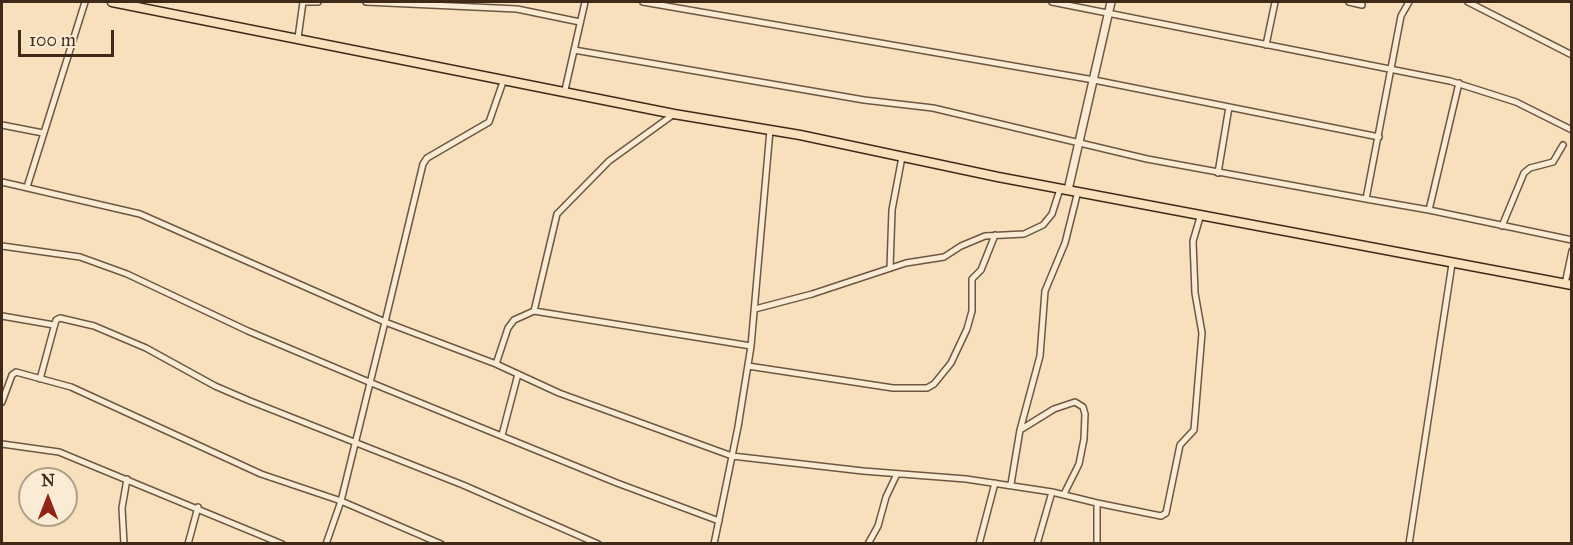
<!DOCTYPE html>
<html>
<head>
<meta charset="utf-8">
<style>
	body { margin:0 }
	#map { position:relative; width:1573px; height:545px; overflow:hidden; background:#f8e0bd; font-family:"IM FELL Great Primer",serif }
	canvas { display:block }
	.frame { position:absolute; inset:0; border:3px solid #3f2919; pointer-events:none }
	.north { position:absolute; left:18px; top:467px; width:60px; height:60px; box-sizing:border-box; background:#faebd4; border:2px solid #af9d89; border-radius:50%; rotate:0deg; font-size:16px; font-weight:700; line-height:24px; text-align:center; color:#3f2919 }
	.north::after { content:''; display:block; margin:auto; width:21px; height:27px; background:#8f2418; clip-path:polygon(50% 0,100% 100%,50% 72%,0 100%) }
	.scale { position:absolute; left:18px; top:30px; width:96px; height:27px; box-sizing:border-box; border:3px solid #3f2919; border-top:0; padding-left:8px; font-size:18px; line-height:21px; white-space:nowrap; color:#3f2919; -webkit-text-stroke:4px #faebd4; paint-order:stroke }
</style>
</head>
<body>
<div id="map">
<canvas width="1573" height="545"></canvas>
<div class="frame"></div>
<div class="north">N</div>
<div class="scale">100 m</div>
</div>
<script>
const c = document.querySelector('canvas').getContext('2d');
c.lineJoin = 'round';
const toPath = rows => new Path2D(rows.map(r => 'M' + r).join(''));
function trace(path, color, width, dash) { c.strokeStyle = color; c.lineWidth = width; c.lineCap = dash ? 'butt' : 'round'; c.setLineDash(dash || []); c.stroke(path); }
const minor = toPath([
	[303,2,318,2],
	[366,2,517,9,580,22],
	[643,2,1094,80,1379,137],
	[1052,2,1450,81,1516,102,1572,130],
	[1349,2,1362,5],
	[1468,2,1572,55],
	[298,38,303,2],
	[1266,45,1275,2],
	[574,50,864,100,933,108,1147,159,1366,199,1401,16,1409,2],
	[504,79,489,122,427,158,423,164,385,322,496,364,559,393,732,456,863,471,966,479,1052,492],
	[565,90,585,2],
	[2,125,43,133],
	[1218,173,1229,107],
	[2,182,140,214,385,322,341,501,326,544],
	[27,187,85,2],
	[1366,199,1429,210,1459,83],
	[1429,210,1572,240],
	[1502,226,1524,173,1530,168,1553,162,1563,145],
	[2,246,80,257,127,274,248,331,369,382,617,483,719,521],
	[890,268,892,210,902,157],
	[1565,284,1572,251],
	[755,309,812,294,906,263,944,257,961,246,985,236,1024,234,1043,225,1052,214,1060,189],
	[534,311,557,214,609,161,674,114],
	[2,316,54,325],
	[496,364,508,328,514,320,534,311,751,346],
	[748,366,893,388,927,388,934,384,951,363,967,329,972,311,972,279,981,270,995,235],
	[40,379,56,320,60,318,94,326,146,348,215,386,250,401,463,485,598,544],
	[2,402,12,375,16,372,71,387,261,474,341,501,441,544],
	[1020,430,1040,356,1045,291,1065,243,1078,191],
	[502,435,518,374],
	[2,444,59,452,282,544],
	[1011,484,1020,430,1054,409,1075,402,1083,407,1085,414,1084,439,1079,464,1064,494],
	[1097,503,1161,516,1166,513,1180,445,1194,430,1202,333,1195,293,1193,241,1201,214],
	[124,544,122,508,127,479],
	[188,544,198,507],
	[714,544,738,427,751,346,770,130],
	[868,544,878,526,886,497,897,474],
	[979,544,995,483],
	[1037,544,1052,492,1097,503,1097,544],
	[1409,544,1452,264]
]);
const tertiary = toPath([
	[1068,190,1111,2]
]);
const primary = toPath([
	[112,2,674,114,800,135,998,177,1572,285]
]);
trace(minor, '#6d5742', 8);
trace(tertiary, '#6d5742', 10);
trace(primary, '#3f2919', 11);
trace(minor, '#faebd4', 5);
trace(tertiary, '#faebd4', 7);
trace(primary, '#f8e0bd', 8);
</script>
</body>
</html>
